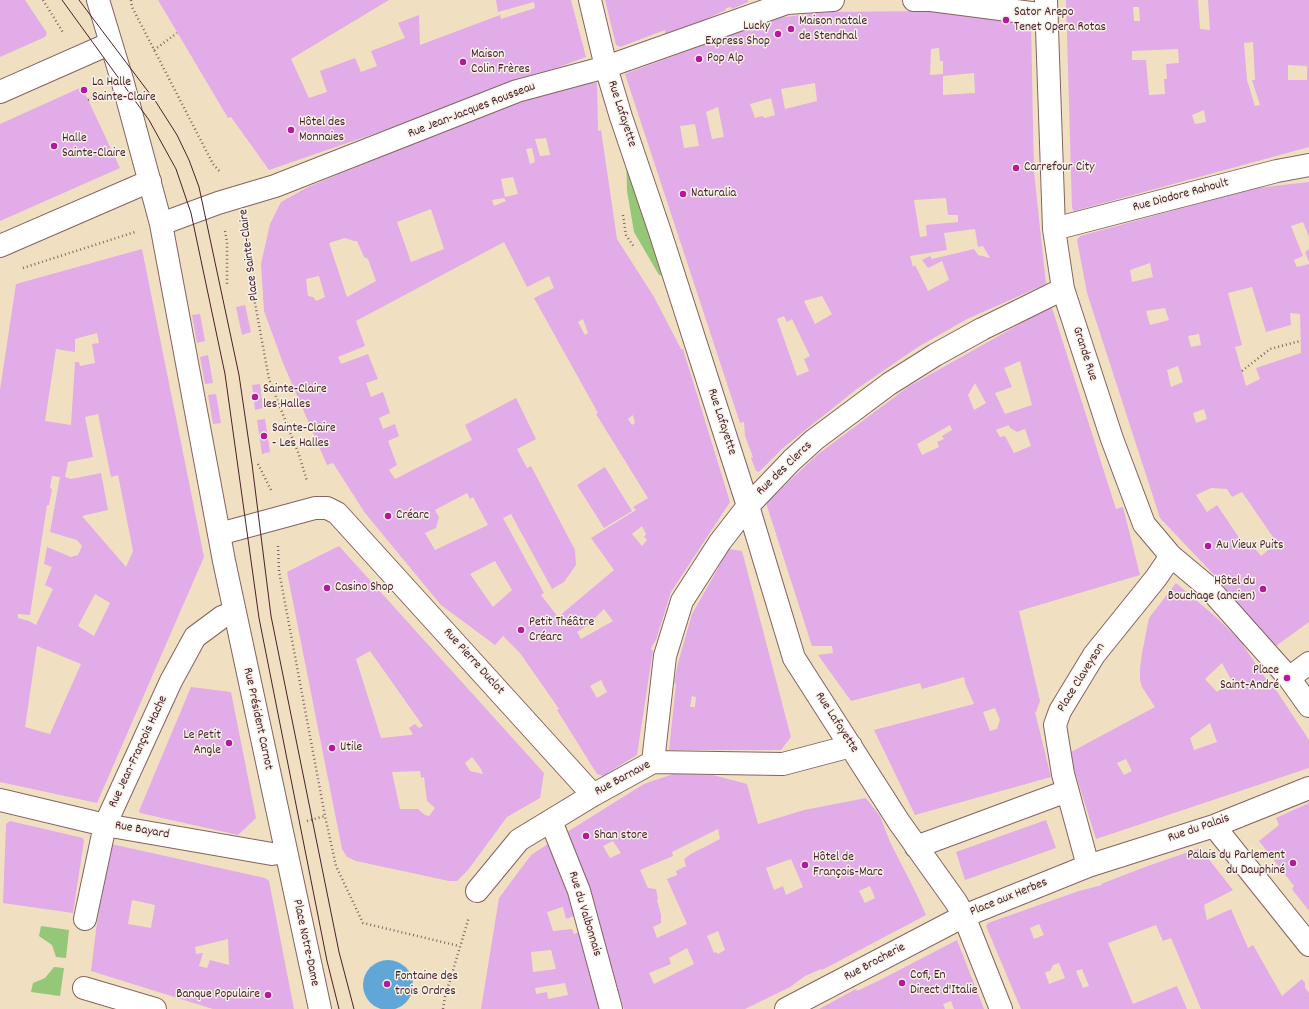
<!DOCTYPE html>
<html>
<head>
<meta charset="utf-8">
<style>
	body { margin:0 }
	canvas { display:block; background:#f0e0c1 }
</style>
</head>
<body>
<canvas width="1309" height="1009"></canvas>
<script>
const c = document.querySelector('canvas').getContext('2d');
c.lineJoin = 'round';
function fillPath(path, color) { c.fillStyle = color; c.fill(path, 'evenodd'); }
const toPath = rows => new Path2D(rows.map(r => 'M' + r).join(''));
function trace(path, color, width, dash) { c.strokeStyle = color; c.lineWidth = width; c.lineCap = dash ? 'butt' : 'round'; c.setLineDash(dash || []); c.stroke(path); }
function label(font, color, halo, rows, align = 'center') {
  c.font = font + ' Dekko,sans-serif'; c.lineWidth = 3; c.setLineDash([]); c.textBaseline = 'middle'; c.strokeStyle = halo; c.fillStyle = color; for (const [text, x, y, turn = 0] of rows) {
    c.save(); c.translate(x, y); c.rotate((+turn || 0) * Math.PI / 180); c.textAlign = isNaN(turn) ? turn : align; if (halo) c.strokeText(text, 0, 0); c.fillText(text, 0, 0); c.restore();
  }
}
fillPath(toPath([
	[626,153,667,276,659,275,634,232,627,191],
	[41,926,69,930,66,958,56,957,52,945,39,936],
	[54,967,64,968,60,996,31,992,33,983,45,978]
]), '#94c778');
fillPath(toPath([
	'363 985a25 25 0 1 1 50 0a25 25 0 1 1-50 0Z'
]), '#60a7d7');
fillPath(toPath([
	[0,0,25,0,47,33,45,37,0,57],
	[158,0,389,0,291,59,309,98,327,92,320,71,355,58,361,72,377,66,371,51,405,38,398,23,419,15,420,45,500,15,501,19,535,8,534,2,498,12,496,0,571,0,586,57,556,68,515,79,431,114,269,170,231,117,228,118],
	[605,0,748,0,748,2,732,9,731,7,726,8,726,10,702,21,665,34,665,30,620,47,616,45],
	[1066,0,1198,0,1200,29,1210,30,1208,0,1309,0,1309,147,1074,211,1072,208],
	[1133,7,1139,7,1140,21,1134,21],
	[1253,42,1255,80,1252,80,1260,105,1255,106,1247,80,1244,43],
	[1178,49,1179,63,1166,64,1167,79,1164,79,1165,94,1149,95,1146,60,1132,60,1132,51],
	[1288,65,1307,66,1307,80,1288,80],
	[1204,110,1206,122,1195,124,1192,115],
	[932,11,961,16,960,14,1031,22,1034,172,1046,284,967,319,918,347,858,388,784,447,759,472,756,471,751,458,753,457,745,436,744,422,740,423,625,74,776,18,828,12],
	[939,48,940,61,943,61,943,74,930,75,931,49],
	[974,73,975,93,943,95,943,76],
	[815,83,817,101,785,109,781,89],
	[771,98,775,115,765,118,762,116,755,118,750,104],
	[718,107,724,137,712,139,706,112],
	[695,124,699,146,684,148,680,126],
	[946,198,948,215,958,215,958,222,926,225,927,236,920,237,914,200],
	[975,229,978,247,983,246,990,258,978,255,974,249,932,259,930,256,922,260,928,268,942,261,949,280,928,291,915,265,913,267,910,256,947,250,944,233],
	[822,296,832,314,815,324,804,301],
	[784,316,787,322,792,319,810,356,804,359,809,371,797,376,777,319],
	[590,83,597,83,598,131,601,130,617,239,654,297,681,349,683,349,730,502,671,592,656,640,652,646,651,650,653,650,637,755,603,776,597,774,557,710,559,709,520,653,503,636,495,645,441,605,365,513,333,463,327,465,283,363,264,311,261,264,270,224,281,202,308,187,515,102],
	[546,138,550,155,540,156,535,139],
	[532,148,535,162,530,164,526,149],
	[513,177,518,194,505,197,501,179],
	[504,198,506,201,494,206,492,200],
	[431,209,444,249,411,262,397,222],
	[345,238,354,241,357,241,364,257,368,259,376,281,347,297,329,243],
	[504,242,527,287,549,276,554,288,534,298,598,413,596,414,648,498,633,507,636,510,591,538,614,570,558,617,541,595,544,593,503,518,511,514,552,589,564,582,576,565,575,550,531,466,527,468,517,449,536,439,516,398,465,425,472,440,395,479,389,470,397,465,388,441,399,436,395,424,383,429,379,418,390,413,383,392,371,397,366,383,378,379,368,354,341,364,338,357,365,346,356,321],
	[319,276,325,297,316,301,313,297,308,296,306,279],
	[583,319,588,333,585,335,578,322],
	[633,415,635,423,632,425,628,419],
	[467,493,470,499,473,497,488,525,435,550,425,533,436,528,439,517,435,510],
	[642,526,646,534,644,537,647,540,642,546,632,534],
	[495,561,512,590,493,607,470,574],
	[604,609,613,621,581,639,577,632,588,625],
	[601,680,607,692,597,698,590,686],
	[82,87,120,168,0,221,0,124],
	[1309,182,1309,237,1303,222,1291,226,1303,256,1294,260,1297,267,1309,264,1309,622,1273,648,1216,577,1160,518,1087,293,1077,240,1080,236,1256,188],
	[1150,263,1153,277,1132,282,1130,270],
	[1252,287,1266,332,1291,325,1290,313,1300,314,1301,353,1256,368,1260,379,1246,386,1235,347,1242,345,1228,293],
	[1165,308,1169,320,1150,325,1146,311],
	[1199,334,1201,345,1191,347,1188,336],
	[1178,366,1183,382,1171,387,1167,370],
	[1204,409,1207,419,1196,423,1193,413],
	[1211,488,1227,489,1232,497,1242,492,1277,543,1261,556,1249,541,1244,545,1217,505,1207,512,1196,495],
	[142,249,204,557,97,803,0,782,0,390,16,284],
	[97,333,99,343,92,344,95,363,80,366,79,362,75,362,71,425,45,421,56,349,75,352,75,339],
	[98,414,111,477,118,475,133,551,126,567,82,516,108,510,101,473,71,479,65,477,68,462,93,457,85,417],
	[52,476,60,477,50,532,77,540,82,546,78,555,71,557,47,547,44,564,52,567,45,585,53,589,36,625,29,621,18,618,18,614,30,615,47,505,49,505,52,489,50,488],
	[95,594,110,603,94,636,78,626],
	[37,646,81,664,50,734,25,727],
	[1309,249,1309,262,1305,252],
	[245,305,251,332,242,335,236,307],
	[1050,307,1052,308,1116,509,1123,507,1140,575,1019,611,1040,701,1036,712,1035,712,1051,777,915,815,874,730,974,704,965,683,964,677,922,689,920,683,851,701,818,655,833,653,832,646,812,646,766,503,817,455,908,387],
	[1020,361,1032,405,1005,414,995,393,1012,387,1004,368],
	[975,383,986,403,974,410,968,395],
	[950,425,952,430,942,436,944,439,937,442,939,447,922,455,917,444],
	[1009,425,1009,427,1017,432,1025,429,1031,446,1014,453,1005,436,1000,437,996,430],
	[995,708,1000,720,997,729,990,731,983,712],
	[200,314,205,341,197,343,192,315],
	[208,355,213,383,205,384,200,357],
	[260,384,263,408,255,410,252,385],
	[216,394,221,423,213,424,208,395],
	[265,419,270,452,262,454,257,420],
	[605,467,632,511,604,528,577,485],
	[339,546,544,773,540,798,507,817,468,870,457,881,449,881,356,861,347,857,342,849,287,572],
	[370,651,423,726,419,728,415,724,409,728,413,734,411,735,381,738,356,659],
	[472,757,481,769,483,774,470,771,465,763],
	[420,771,421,778,424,777,427,801,435,808,429,816,425,815,418,809,400,809,392,772],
	[729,549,742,551,791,737,781,750,669,750,676,684,674,683,678,663,692,614],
	[692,696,696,697,695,707,690,707],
	[1176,583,1217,618,1241,642,1272,688,1274,687,1309,740,1309,768,1096,839,1069,753,1155,707,1142,687,1140,680,1140,669,1142,653,1149,618],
	[1222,663,1232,681,1217,692,1205,679],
	[1210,723,1217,742,1194,750,1190,738],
	[1126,759,1132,771,1124,775,1117,763],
	[191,687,231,692,256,818,238,835,140,813,139,811],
	[673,774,713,775,747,784,758,824,804,810,866,798,880,816,890,842,916,893,926,915,822,970,821,969,805,976,790,987,745,1009,624,1009,599,927,567,832,644,784],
	[718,829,720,839,691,854,684,859,686,866,676,871,677,875,667,879,687,924,657,938,653,927,661,923,661,915,657,900,658,899,656,889,648,888,640,870,673,856,672,852],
	[613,841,621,853,610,858,603,846],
	[791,859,803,887,786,895,783,886,774,890,766,868],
	[870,886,875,898,865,903,859,891],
	[718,931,725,950,718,954,716,952,714,953,707,936],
	[687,948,694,964,654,984,649,973,671,964,669,958],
	[1309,803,1309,911,1292,889,1294,886,1259,841,1279,825,1276,818],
	[1046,820,1056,848,965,880,956,852],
	[10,821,83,838,84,841,73,913,3,903,6,824],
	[111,844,265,878,269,881,294,1009,213,1009,91,971,97,922],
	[132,900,155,905,151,928,128,924],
	[228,939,229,965,210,960,207,968,199,966,203,953,196,954,195,947],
	[548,844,570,900,574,916,566,919,563,907,547,912,553,931,572,929,574,934,579,932,601,1009,481,1009,499,898,531,855],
	[551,950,556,969,533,972,531,952],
	[565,983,568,995,548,999,547,992,536,994,535,988],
	[1200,848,1233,890,1204,905,1207,920,1231,909,1248,948,1253,945,1282,996,1302,979,1305,983,1305,988,1309,993,1309,1009,1201,1009,1171,938,1163,941,1156,925,1108,943,1133,1004,1177,986,1187,1009,1021,1009,986,926,988,923,1079,891,1102,885,1101,884,1145,867],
	[1039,924,1044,935,1034,939,1030,928],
	[1059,963,1065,978,1049,984,1045,972,1050,971,1053,965],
	[1082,969,1089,986,1083,988,1076,971],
	[957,940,984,1009,954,1009,951,1001,943,1004,945,1009,819,1009,856,989,857,991,882,979]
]), '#e1ace7');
const minor = toPath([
	[98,0,123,83,161,224,224,561,320,1009],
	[590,0,606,67,621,117,660,232,748,506,794,658,899,822,956,902,964,916,1001,1009],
	[914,0,931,0,1047,15],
	[1046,0,1054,229,1063,289,1112,439,1144,524,1171,556,1207,586,1289,678,1309,706],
	[0,92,111,43],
	[161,224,218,203,275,186,517,91,606,67,787,3,833,0],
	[1054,229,1277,171,1309,165],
	[0,246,150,181],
	[219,534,315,508,327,508,337,513,593,795],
	[1289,678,1309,663],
	[653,762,665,656,682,601,720,542,748,506,792,460,814,440,889,384,935,355,982,329,1063,289],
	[0,800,105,825,272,854,285,852],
	[551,821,579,891,611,1009],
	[1214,826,1309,945],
	[916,847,1067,791],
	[1088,866,1063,774,1055,725,1060,711,1094,655,1156,578,1171,556],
	[477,891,519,840,593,795,653,762,783,764,851,746],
	[85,919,105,825,171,681,195,637,222,617,235,612],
	[84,988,155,1009],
	[786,1009,964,916,1088,866,1214,826,1309,788]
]);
trace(minor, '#846360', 24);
trace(toPath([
	[43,0,64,34],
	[131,0,132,7,213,164,221,173],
	[154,50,177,33],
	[88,100,98,95],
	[623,215,626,235,634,247],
	[246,223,252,287,269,379,299,455,307,481],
	[225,231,227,242,227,286],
	[23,268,135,232],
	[1242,371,1270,349,1300,341],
	[258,464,272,492],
	[278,546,279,571,325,816,336,866,363,923,459,946],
	[307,821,325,816],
	[443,1009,445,997,469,917]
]), '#846360', 2.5, [1, 3]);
trace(minor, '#fff', 22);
trace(toPath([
	[62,0,149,120,176,169,191,213,225,374,259,618,327,961,339,1009],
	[79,0,156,102,177,135,189,160,199,187,239,375,252,464,271,616,339,952,354,1009]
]), '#4a1f2b', 1);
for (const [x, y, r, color] of [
	[1006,20,4,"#b5179e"],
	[791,29,4,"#b5179e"],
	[778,34,4,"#b5179e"],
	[699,59,4,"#b5179e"],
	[463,62,4,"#b5179e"],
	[84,90,4,"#b5179e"],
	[291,130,4,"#b5179e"],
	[54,146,4,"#b5179e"],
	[1016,168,4,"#b5179e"],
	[683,194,4,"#b5179e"],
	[255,397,4,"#b5179e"],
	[264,436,4,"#b5179e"],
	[388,516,4,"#b5179e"],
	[1208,546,4,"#b5179e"],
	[327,588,4,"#b5179e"],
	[1263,589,4,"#b5179e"],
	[521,630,4,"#b5179e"],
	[1287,678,4,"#b5179e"],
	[229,743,4,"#b5179e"],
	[332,748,4,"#b5179e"],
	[586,836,4,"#b5179e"],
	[1293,863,4,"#b5179e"],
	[805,865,4,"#b5179e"],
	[902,983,4,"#b5179e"],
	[387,984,4,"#b5179e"],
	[268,995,4,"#b5179e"]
]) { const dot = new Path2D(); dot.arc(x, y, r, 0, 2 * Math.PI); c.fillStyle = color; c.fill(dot); trace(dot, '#f7f3e8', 1.5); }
label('13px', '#4a1f2b', '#f7f3e8', [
	["Sator Arepo",1014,13],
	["Tenet Opera Rotas",1014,28],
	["Maison natale",799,22],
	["de Stendhal",799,37],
	["Lucky",770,27,"right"],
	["Express Shop",770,42,"right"],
	["Maison",471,55],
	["Colin Frères",471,70],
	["Pop Alp",707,59],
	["La Halle",92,83],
	["Sainte-Claire",92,98],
	["Hôtel des",299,123],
	["Monnaies",299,138],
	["Halle",62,139],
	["Sainte-Claire",62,154],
	["Carrefour City",1024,168],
	["Naturalia",691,194],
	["Sainte-Claire",263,390],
	["les Halles",263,405],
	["Sainte-Claire",272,429],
	["- Les Halles",272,444],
	["Créarc",396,516],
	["Au Vieux Puits",1216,546],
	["Hôtel du",1255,582,"right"],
	["Bouchage (ancien)",1255,597,"right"],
	["Casino Shop",335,588],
	["Petit Théâtre",529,623],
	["Créarc",529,638],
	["Place",1279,671,"right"],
	["Saint-André",1279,686,"right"],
	["Le Petit",221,736,"right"],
	["Angle",221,751,"right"],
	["Utile",340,748],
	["Shan store",594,836],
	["Palais du Parlement",1285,856,"right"],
	["du Dauphiné",1285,871,"right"],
	["Hôtel de",813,858],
	["François-Marc",813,873],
	["Cofi, En",910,976],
	["Direct d'Italie",910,991],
	["Fontaine des",395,977],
	["trois Ordres",395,992],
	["Banque Populaire",260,995,"right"]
], 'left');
label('13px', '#4a1f2b', '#f7f3e8', [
	["Rue Jean-Jacques Rousseau",472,111,-21],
	["Rue Lafayette",621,114,72],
	["Rue Diodore Rahoult",1181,196,-15],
	["Place Sainte-Claire",250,255,-97],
	["Grande Rue",1084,354,72],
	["Rue Lafayette",721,422,72],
	["Rue des Clercs",785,469,-44],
	["Rue Pierre Duclot",473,662,48],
	["Place Claveyson",1082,678,-58],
	["Rue Président Carnot",257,719,78],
	["Rue Lafayette",836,723,57],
	["Rue Jean-François Hache",139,752,-65],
	["Rue Barnave",623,779,-28],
	["Rue du Palais",1199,829,-19],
	["Rue Bayard",142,831,10],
	["Place aux Herbes",1009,898,-22],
	["Rue du Valbonnais",584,914,73],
	["Place Notre-Dame",305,943,78],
	["Rue Brocherie",875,963,-28]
]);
</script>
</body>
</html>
